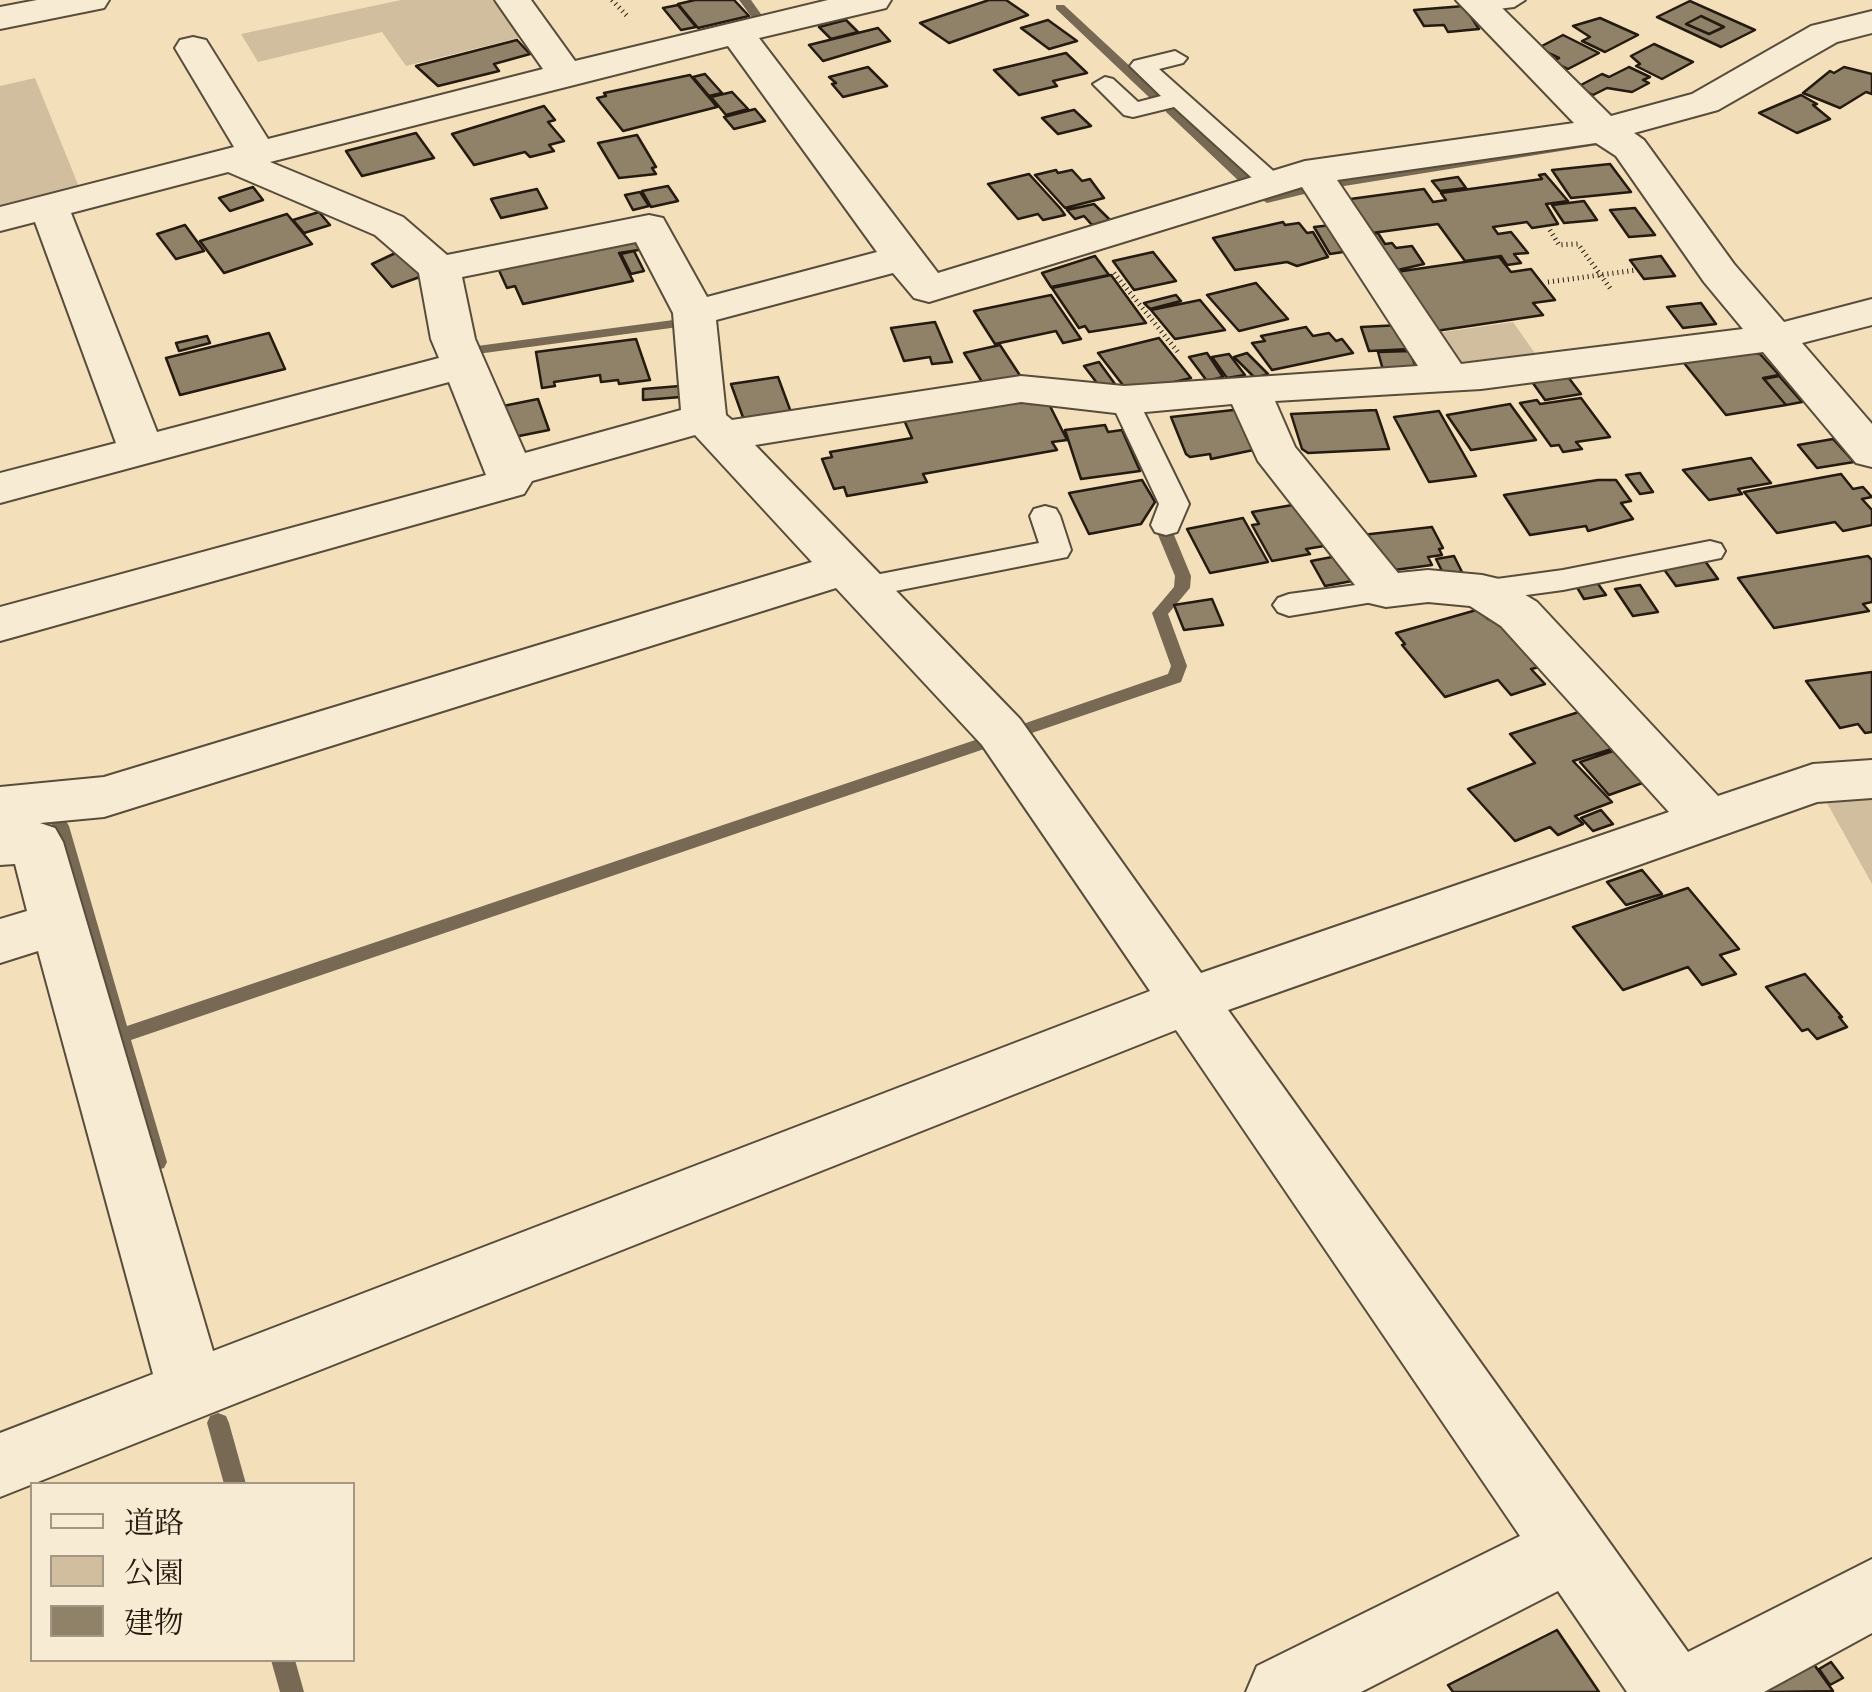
<!DOCTYPE html>
<html>
<head>
<meta charset="utf-8">
<style>
	body { margin:0 }
	#map { position:relative; width:1872px; height:1692px; overflow:hidden; background:#f3e0bb; font-family:"Old Standard TT","Noto Serif JP",serif }
	canvas { display:block }
	.legend { position:absolute; left:30px; top:1482px; width:325px; height:180px; box-sizing:border-box; background:#f7ebd3; border:2px solid #a39785; margin:0; padding:12px 18px; list-style:none; font-size:30px; color:#251a10 }
	.legend li { display:flex; align-items:center; gap:20px; height:50px }
	.legend b { width:50px; border:2px solid #a39785 }
</style>
</head>
<body>
<div id="map">
<canvas width="1872" height="1692"></canvas>
<ul class="legend">
<li><b style="height:12px;background:#f7ebd3"></b>道路</li>
<li><b style="height:28px;background:#d0be9e"></b>公園</li>
<li><b style="height:28px;background:#908169"></b>建物</li>
</ul>
</div>
<script>
const c = document.querySelector('canvas').getContext('2d');
c.lineJoin = 'round';
function fillPath(path, color) { c.fillStyle = color; c.fill(path, 'evenodd'); }
const toPath = rows => new Path2D(rows.map(r => 'M' + r).join(''));
function trace(path, color, width, dash) { c.strokeStyle = color; c.lineWidth = width; c.lineCap = dash ? 'butt' : 'round'; c.setLineDash(dash || []); c.stroke(path); }
fillPath(toPath([
	[401,0,492,0,522,37,406,66,382,32,258,62,241,34],
	[35,78,79,187,0,206,0,86],
	[1513,322,1539,359,1452,369,1429,334],
	[1872,799,1872,884,1827,803]
]), '#d0be9e');
fillPath(toPath([
	[739,0,751,0,763,17,761,19,753,19,739,0],
	[1056,5,1064,5,1161,95,1161,101,1153,101,1056,9,1056,5],
	[1166,106,1174,106,1250,178,1250,184,1242,184,1166,112,1166,106],
	[1606,136,1610,137,1610,143,1332,188,1326,184,1332,180,1606,136],
	[1317,183,1321,184,1321,190,1267,203,1261,199,1317,183],
	[681,319,688,323,686,326,477,354,470,350,477,346,681,319],
	[1164,525,1172,530,1191,576,1190,588,1168,614,1187,666,1181,682,1029,734,1017,734,1015,730,1017,726,1168,674,1171,666,1152,613,1174,587,1175,576,1156,530,1164,525],
	[987,736,995,742,993,746,131,1040,167,1162,164,1168,157,1170,150,1168,51,826,54,821,66,821,69,826,127,1026,987,736],
	[218,1413,226,1416,229,1423,246,1484,224,1484,207,1423,210,1416,218,1413],
	[271,1660,295,1660,304,1692,280,1692,271,1660]
]), '#776954');
const building = toPath([
	[695,0,734,0,749,16,698,28,678,4,695,0],
	[989,0,1006,0,1028,15,949,43,920,23,989,0],
	[1690,1,1755,30,1721,47,1657,17,1690,1],
	[1701,16,1724,27,1709,34,1686,24,1701,16],
	[678,5,696,27,681,30,663,8,678,5],
	[1464,6,1479,29,1448,32,1444,25,1424,26,1414,10,1464,6],
	[1701,16,1724,27,1709,34,1686,24,1701,16],
	[1600,18,1638,35,1605,52,1582,41,1590,37,1573,26,1600,18],
	[846,20,858,32,831,39,819,27,846,20],
	[1048,20,1077,41,1049,49,1021,28,1048,20],
	[878,28,890,41,823,61,809,45,878,28],
	[1563,35,1599,53,1568,69,1552,61,1559,58,1538,48,1563,35],
	[517,40,530,54,494,64,499,71,438,86,416,66,517,40],
	[1654,44,1693,62,1662,79,1636,66,1640,64,1631,56,1654,44],
	[1066,53,1087,73,1053,81,1057,86,1019,95,994,70,1066,53],
	[868,67,887,86,843,97,832,84,836,83,829,77,868,67],
	[1629,67,1650,77,1643,80,1649,83,1632,92,1607,88,1593,95,1577,87,1602,74,1609,77,1629,67],
	[1844,67,1872,74,1872,94,1866,92,1840,108,1803,93,1830,71,1834,73,1844,67],
	[705,74,722,93,709,96,693,77,705,74],
	[690,75,717,107,623,131,597,98,606,96,604,93,690,75],
	[732,92,748,109,726,115,711,97,732,92],
	[1801,95,1817,104,1813,105,1830,119,1797,133,1759,113,1801,95],
	[544,106,555,120,548,122,564,141,549,145,554,151,530,157,525,152,474,165,452,134,544,106],
	[755,109,765,121,734,129,724,117,755,109],
	[1074,110,1091,126,1058,134,1042,118,1074,110],
	[416,133,434,158,362,176,346,151,416,133],
	[637,135,656,167,652,168,656,174,619,178,598,143,637,135],
	[1610,164,1631,192,1571,198,1552,170,1610,164],
	[1056,170,1058,173,1072,170,1082,181,1090,179,1104,198,1065,208,1035,175,1056,170],
	[1029,174,1060,208,1065,215,1043,220,1038,214,1018,219,988,184,1029,174],
	[1545,174,1568,201,1546,204,1558,224,1532,228,1527,222,1493,227,1498,234,1511,232,1528,253,1514,254,1521,263,1507,265,1501,256,1465,261,1438,224,1365,234,1343,200,1424,189,1433,202,1446,200,1441,193,1542,179,1539,175,1545,174],
	[1458,177,1466,188,1440,191,1432,181,1458,177],
	[668,186,678,201,651,207,642,191,668,186],
	[253,187,263,200,230,211,219,198,253,187],
	[537,189,547,208,501,218,491,199,537,189],
	[640,192,649,206,633,210,625,195,640,192],
	[1584,201,1597,220,1564,223,1552,205,1584,201],
	[1094,204,1110,220,1092,225,1084,216,1075,219,1067,210,1094,204],
	[1635,208,1655,235,1629,237,1610,210,1635,208],
	[319,212,330,225,304,233,293,220,319,212],
	[287,214,312,244,224,273,200,241,287,214],
	[1283,222,1285,225,1299,223,1307,233,1313,232,1328,257,1297,266,1287,262,1235,270,1213,238,1283,222],
	[1341,224,1356,250,1330,254,1314,227,1341,224],
	[185,225,204,251,176,259,157,234,185,225],
	[1378,233,1385,244,1392,243,1396,248,1412,246,1424,264,1389,272,1363,235,1378,233],
	[640,240,645,249,619,253,633,281,523,304,515,286,507,288,497,266,640,240],
	[404,249,428,274,392,287,372,264,404,249],
	[634,251,644,271,631,274,621,254,634,251],
	[1153,252,1176,281,1134,290,1113,261,1153,252],
	[1095,256,1109,275,1051,287,1042,273,1095,256],
	[1661,256,1675,276,1644,279,1630,260,1661,256],
	[1499,257,1511,272,1531,269,1555,300,1533,303,1543,315,1429,332,1389,273,1499,257],
	[1111,275,1146,323,1089,332,1085,326,1079,328,1052,288,1111,275],
	[1256,283,1288,319,1239,331,1207,295,1256,283],
	[1051,295,1081,339,1063,343,1056,331,995,344,974,311,1051,295],
	[1176,295,1181,301,1150,309,1144,303,1176,295],
	[1200,300,1225,330,1175,339,1151,310,1200,300],
	[1701,303,1716,324,1683,328,1667,307,1701,303],
	[935,322,952,362,932,364,930,357,904,361,891,328,935,322],
	[1401,325,1411,349,1369,351,1361,327,1401,325],
	[1306,327,1313,336,1329,333,1336,341,1342,339,1353,353,1272,370,1252,343,1265,341,1261,336,1306,327],
	[269,333,285,369,180,395,166,358,269,333],
	[207,336,210,343,179,351,176,343,207,336],
	[1159,338,1191,378,1129,393,1098,353,1159,338],
	[636,339,650,380,619,384,618,380,601,382,600,375,554,382,555,386,542,388,536,352,636,339],
	[1000,345,1021,377,984,385,964,353,1000,345],
	[1410,351,1416,368,1383,370,1378,352,1410,351],
	[1207,353,1223,377,1207,381,1189,357,1207,353],
	[1247,353,1268,374,1255,378,1234,357,1247,353],
	[1748,353,1760,354,1779,375,1763,378,1786,405,1726,415,1684,363,1748,353],
	[1229,354,1245,375,1227,378,1212,357,1229,354],
	[1099,362,1115,384,1100,387,1084,366,1099,362],
	[1565,373,1581,394,1545,400,1530,379,1565,373],
	[1779,376,1802,402,1786,405,1764,379,1779,376],
	[778,377,792,415,745,423,731,384,778,377],
	[680,386,681,397,643,400,643,389,680,386],
	[1581,398,1610,437,1576,442,1582,449,1563,452,1559,445,1551,446,1520,403,1537,400,1540,404,1581,398],
	[538,399,549,430,514,437,503,406,538,399],
	[1029,399,1031,404,1048,402,1067,440,1052,442,1057,450,923,474,927,482,847,496,844,487,834,489,822,459,832,457,830,452,912,438,904,420,1029,399],
	[1510,404,1536,440,1471,450,1447,415,1510,404],
	[1242,409,1258,449,1211,459,1210,454,1190,457,1186,454,1171,417,1242,409],
	[1376,410,1389,449,1308,453,1302,449,1291,414,1376,410],
	[1439,411,1476,476,1429,482,1394,417,1439,411],
	[1105,425,1108,432,1122,430,1140,471,1081,479,1065,430,1105,425],
	[1833,439,1854,462,1817,468,1798,445,1833,439],
	[1751,458,1771,483,1738,489,1742,494,1709,500,1683,470,1751,458],
	[1640,473,1653,492,1640,494,1626,475,1640,473],
	[1841,474,1853,489,1863,487,1872,497,1862,499,1872,510,1872,525,1843,531,1835,522,1777,533,1744,492,1841,474],
	[1142,480,1155,502,1141,524,1089,534,1069,493,1142,480],
	[1598,480,1616,480,1631,501,1621,503,1633,519,1588,531,1586,526,1530,535,1504,495,1598,480],
	[1304,503,1330,545,1306,549,1310,554,1272,561,1252,525,1259,524,1252,512,1304,503],
	[1243,518,1268,562,1210,573,1187,529,1243,518],
	[1432,527,1443,548,1439,549,1442,555,1428,557,1432,565,1379,572,1362,535,1432,527],
	[1348,554,1363,579,1325,586,1311,561,1348,554],
	[1454,556,1462,572,1443,573,1436,559,1454,556],
	[1868,556,1872,560,1872,602,1863,604,1869,611,1774,628,1738,578,1868,556],
	[1705,561,1718,579,1676,586,1663,568,1705,561],
	[1596,581,1606,595,1584,599,1575,584,1596,581],
	[1640,585,1658,612,1633,616,1615,589,1640,585],
	[1212,599,1223,625,1184,630,1174,605,1212,599],
	[1480,609,1488,619,1496,617,1540,667,1531,669,1545,684,1511,695,1498,680,1445,697,1402,645,1405,644,1396,633,1480,609],
	[1872,672,1872,732,1865,733,1858,724,1840,728,1806,681,1872,672],
	[1582,711,1615,748,1573,761,1612,802,1575,816,1583,824,1558,835,1550,827,1515,841,1468,789,1535,763,1510,734,1582,711],
	[1619,749,1648,781,1609,795,1580,762,1619,749],
	[1601,810,1613,824,1593,831,1581,818,1601,810],
	[1642,870,1662,894,1626,905,1607,882,1642,870],
	[1688,888,1739,949,1720,955,1736,974,1702,985,1688,967,1623,990,1573,927,1688,888],
	[1805,974,1842,1017,1839,1017,1847,1027,1817,1039,1808,1029,1802,1031,1766,987,1805,974],
	[1557,1630,1599,1692,1453,1692,1448,1685,1557,1630],
	[1831,1662,1843,1678,1830,1685,1819,1669,1831,1662],
	[1813,1663,1833,1691,1770,1692,1766,1685,1813,1663]
]);
fillPath(building, '#908169');
trace(building, '#251a10', 2.5);
const service = toPath([
	[1482,0,1525,0,1514,7,1473,12,1470,7,1473,2,1482,0],
	[1175,51,1187,58,1183,63,1159,69,1280,177,1284,182,1280,187,1262,187,1174,107,1133,117,1124,115,1093,84,1105,77,1113,79,1138,102,1161,96,1130,66,1134,61,1175,51],
	[1124,391,1134,394,1138,400,1189,504,1177,532,1166,535,1155,532,1151,525,1159,504,1110,400,1114,394,1124,391],
	[1045,506,1056,509,1060,516,1071,550,1067,557,865,597,854,594,849,587,854,580,865,577,1039,543,1030,516,1034,509,1045,506],
	[1710,541,1721,544,1725,551,1721,558,1563,590,1482,601,1471,598,1466,591,1471,584,1482,581,1563,570,1710,541],
	[1386,581,1397,584,1402,591,1397,598,1289,616,1278,612,1273,605,1278,598,1289,594,1386,581]
]);
const minor = toPath([
	[37,0,109,0,104,8,0,29,0,7,37,0],
	[495,0,531,0,575,61,828,0,891,0,886,8,759,38,938,273,1305,161,1574,123,1456,0,1494,0,1611,116,1692,94,1811,26,1872,11,1872,33,1837,42,1718,110,1634,133,1644,140,1734,264,1784,322,1872,299,1872,325,1802,343,1872,424,1872,467,1856,463,1763,352,1481,389,1275,401,1295,447,1398,573,1428,570,1482,575,1499,579,1537,602,1718,796,1813,764,1872,760,1872,798,1817,802,1228,1010,1688,1652,1872,1559,1872,1633,1764,1692,1627,1692,1558,1591,1361,1692,1246,1692,1257,1666,1520,1536,1176,1030,0,1497,0,1433,153,1374,38,951,0,963,0,919,27,911,15,864,0,865,0,787,104,777,812,562,695,435,532,481,524,494,0,641,0,607,486,475,449,382,0,503,0,473,116,443,35,222,0,231,0,207,234,147,175,48,180,40,193,37,206,40,268,139,543,69,495,0],
	[728,46,877,252,707,297,663,218,649,215,447,255,403,217,270,162,728,46],
	[1596,143,1616,156,1704,282,1743,329,1461,364,1337,180,1596,143],
	[228,172,375,235,419,273,431,339,439,358,157,432,71,213,228,172],
	[1302,187,1418,366,1124,386,1021,376,732,420,726,415,716,320,893,273,914,298,929,302,1302,187],
	[636,242,673,313,681,410,525,453,475,339,462,277,636,242],
	[1021,402,1124,414,1232,404,1258,461,1369,603,1386,607,1428,602,1470,606,1501,626,1669,812,1201,973,1020,719,755,445,1021,402],
	[836,588,982,745,1150,991,213,1351,63,842,55,828,40,823,104,817,836,588]
]);
trace(service, '#584c3b', 4);
trace(minor, '#584c3b', 4);
trace(toPath([
	[612,0,628,17],
	[1550,230,1559,245,1578,244,1612,291],
	[1114,273,1178,352],
	[1548,282,1637,270]
]), '#251a10', 5, [1, 4]);
fillPath(service, '#f7ebd3');
fillPath(minor, '#f7ebd3');
</script>
</body>
</html>
